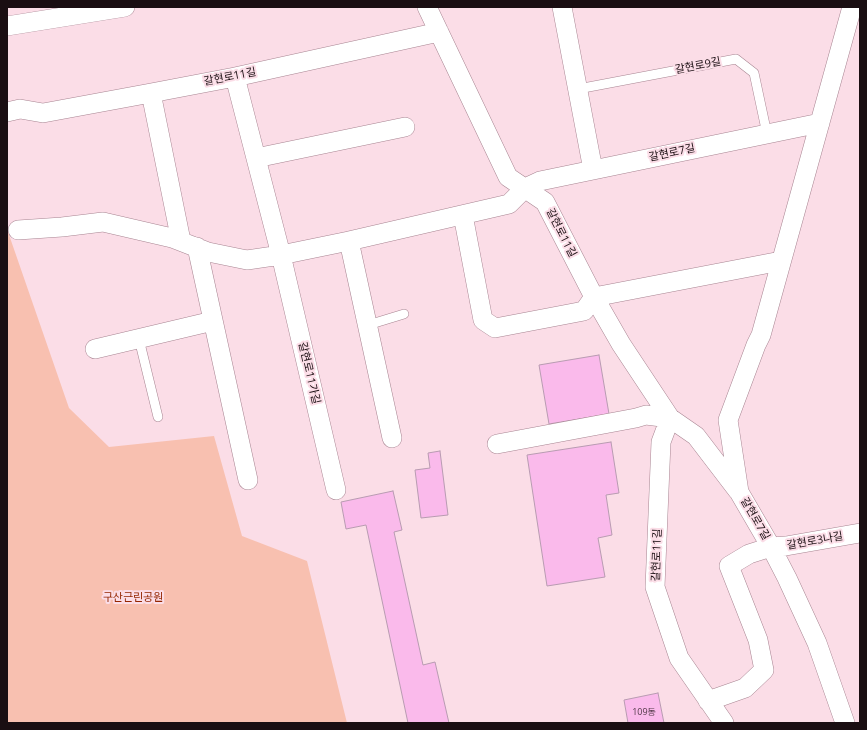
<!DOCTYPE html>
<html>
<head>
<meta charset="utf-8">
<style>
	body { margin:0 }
	#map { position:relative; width:867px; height:730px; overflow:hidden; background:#fbdde7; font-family:"Open Sans",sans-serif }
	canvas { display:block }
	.frame { position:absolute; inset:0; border:8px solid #1a0e12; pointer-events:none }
</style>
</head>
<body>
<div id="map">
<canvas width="867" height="730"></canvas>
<div class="frame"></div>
</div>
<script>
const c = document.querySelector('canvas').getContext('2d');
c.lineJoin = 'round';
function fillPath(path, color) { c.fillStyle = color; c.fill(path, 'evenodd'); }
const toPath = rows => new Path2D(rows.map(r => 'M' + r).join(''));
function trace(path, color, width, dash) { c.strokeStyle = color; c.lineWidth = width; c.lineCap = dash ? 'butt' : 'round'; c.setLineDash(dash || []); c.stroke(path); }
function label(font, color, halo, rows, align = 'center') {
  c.font = font + ' "Open Sans","Noto Sans KR",sans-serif'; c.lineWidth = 4; c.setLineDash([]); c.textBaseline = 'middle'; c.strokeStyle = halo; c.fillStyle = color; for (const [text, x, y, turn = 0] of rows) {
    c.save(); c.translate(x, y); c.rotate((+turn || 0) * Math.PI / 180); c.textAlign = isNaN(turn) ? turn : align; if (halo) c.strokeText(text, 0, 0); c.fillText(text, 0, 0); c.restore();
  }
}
fillPath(toPath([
	[7,229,69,408,109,447,214,436,242,536,307,561,347,723,7,723]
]), '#f8c0b0');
const building = toPath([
	[599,355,609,414,549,424,539,365,599,355],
	[611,442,619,493,606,495,612,535,598,538,605,577,547,586,527,455,611,442],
	[440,451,448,515,421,518,415,470,430,468,428,453,440,451],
	[393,491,402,530,394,532,423,665,435,662,449,723,408,723,366,525,346,529,341,502,393,491],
	[658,693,664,723,628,723,624,700,658,693]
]);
fillPath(building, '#fabaeb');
trace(building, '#b89bb1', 1);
const service = toPath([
	[578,89,736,59,754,73,767,134],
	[368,325,404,314],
	[139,339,158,417]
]);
const minor = toPath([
	[427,7,508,177,545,202,594,297,621,344,670,418,696,436,738,491],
	[562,7,593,170],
	[7,26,125,7],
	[235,77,281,255,336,490],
	[151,93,181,241],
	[7,112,20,109,43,113,151,93,235,77,439,32],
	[256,158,405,127],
	[463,215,483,320,495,328,584,311,594,297],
	[18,230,62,227,103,222,172,238,208,252,247,260,281,255,349,241,509,204,525,188,540,181,820,123],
	[349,241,392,438],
	[197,247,248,480],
	[594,297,781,261],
	[95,349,213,321],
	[670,418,661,442,655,587,679,658,724,723],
	[497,444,636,418,646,415,670,418],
	[708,701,745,688,764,670,758,640,729,566,749,554,771,547,786,546,860,533],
	[845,723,817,643,787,578,771,547,739,492,728,420,756,345,761,335,852,7]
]);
trace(service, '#a88592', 10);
trace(minor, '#a88592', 20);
trace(service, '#fff', 9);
trace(minor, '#fff', 19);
label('9px', '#523948', null, [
	["109동",644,712]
]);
label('11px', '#1a0e12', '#fbdde7', [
	["갈현로9길",698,66,-11],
	["갈현로11길",230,77,-11],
	["갈현로7길",672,153,-12],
	["갈현로11길",561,233,63],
	["갈현로11가길",309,373,77],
	["갈현로7길",755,519,60],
	["갈현로3나길",815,541,-10],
	["갈현로11길",657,555,-88]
]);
label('11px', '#942600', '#fbdde7', [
	["구산근린공원",133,598]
]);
</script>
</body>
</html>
